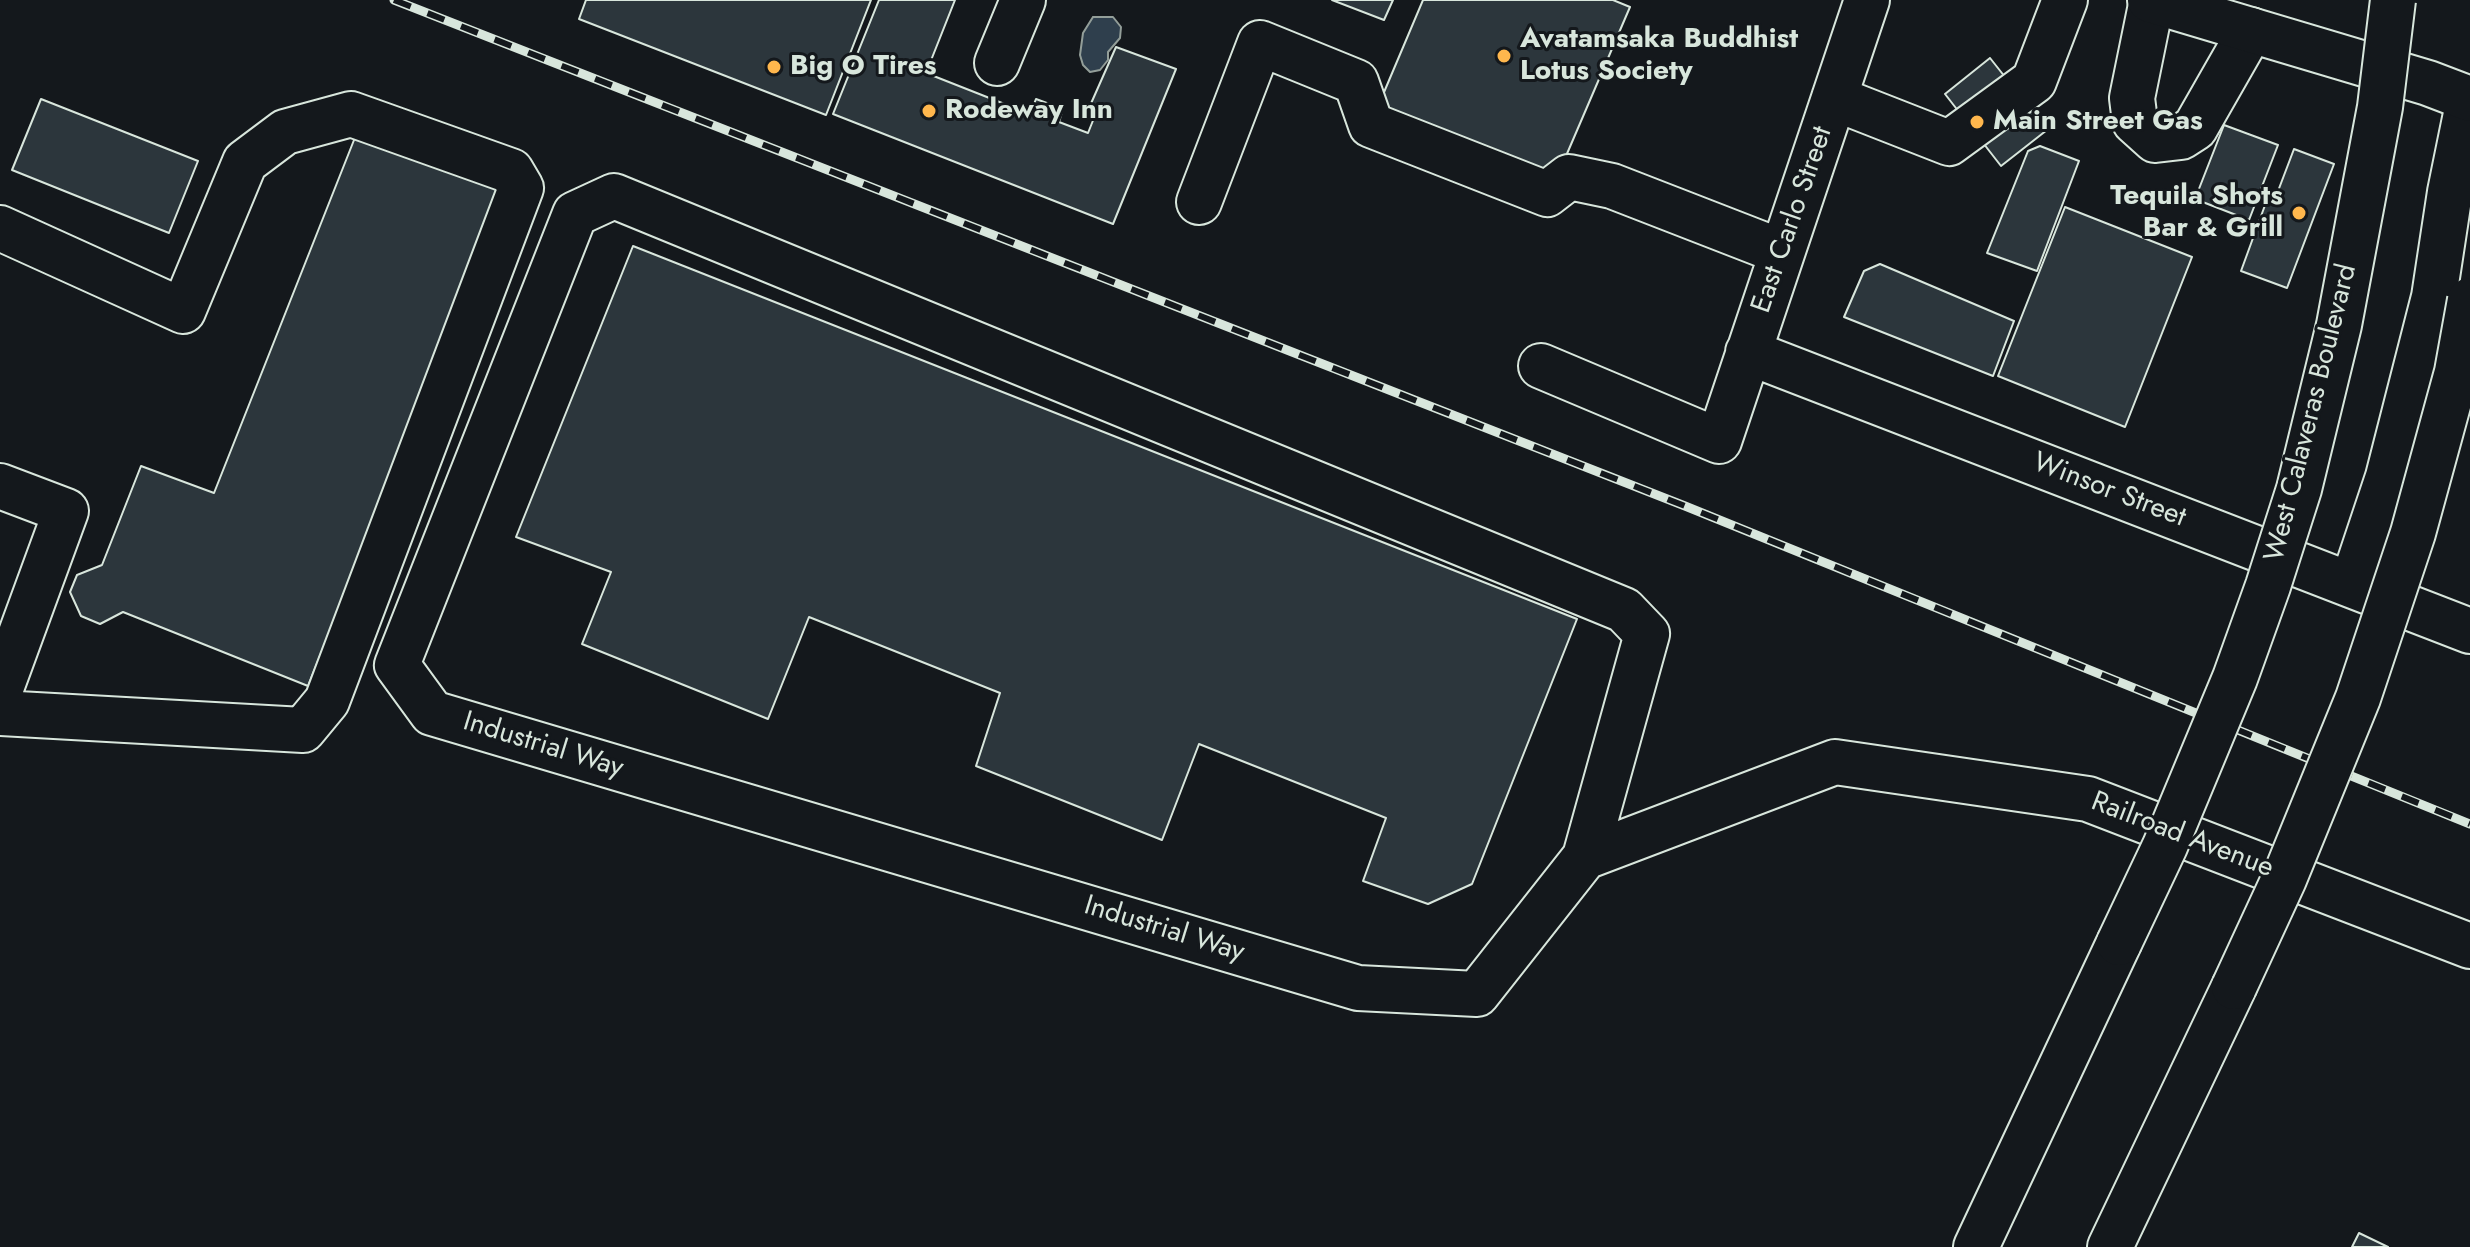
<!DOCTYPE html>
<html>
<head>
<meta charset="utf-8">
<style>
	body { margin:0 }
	canvas { display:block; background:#14181c }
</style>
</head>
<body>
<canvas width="2470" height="1247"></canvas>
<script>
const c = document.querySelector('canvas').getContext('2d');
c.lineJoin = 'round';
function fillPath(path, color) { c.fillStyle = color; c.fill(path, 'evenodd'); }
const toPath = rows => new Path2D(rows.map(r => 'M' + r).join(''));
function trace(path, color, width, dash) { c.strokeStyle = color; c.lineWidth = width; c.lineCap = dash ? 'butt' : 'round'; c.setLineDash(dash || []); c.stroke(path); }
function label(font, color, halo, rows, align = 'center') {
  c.font = font + ' Jost,sans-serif'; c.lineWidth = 6; c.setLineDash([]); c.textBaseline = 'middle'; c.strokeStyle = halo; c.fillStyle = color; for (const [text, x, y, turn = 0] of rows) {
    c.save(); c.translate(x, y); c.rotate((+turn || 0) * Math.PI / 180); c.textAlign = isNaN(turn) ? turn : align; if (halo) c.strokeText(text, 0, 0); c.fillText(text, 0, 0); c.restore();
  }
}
const water = toPath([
	[1093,17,1113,17,1121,27,1120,38,1108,52,1108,60,1100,70,1090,72,1083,65,1080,55,1083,33,1093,17]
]);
fillPath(water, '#2f3f4d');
trace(water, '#939e99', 2);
const building = toPath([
	[586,0,871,0,826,115,579,19,586,0],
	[879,0,955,0,926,73,1030,114,1036,99,1063,109,1059,122,1088,133,1096,113,1089,108,1116,47,1176,69,1113,224,833,114,879,0],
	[1332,0,1393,0,1384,20,1332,0],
	[1423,0,1613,0,1630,7,1557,177,1379,104,1423,0],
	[1990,58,2047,130,2001,166,1945,94,1990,58],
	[41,99,198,161,169,233,12,170,41,99],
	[2224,125,2278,145,2249,220,2195,199,2224,125],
	[356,135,504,192,308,686,123,612,100,624,81,616,70,592,77,575,102,565,141,466,214,493,356,135],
	[2040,146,2079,161,2037,271,1987,253,2028,151,2040,146],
	[2294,149,2334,164,2287,288,2241,271,2268,197,2275,199,2294,149],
	[2065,207,2192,257,2125,427,1998,376,2065,207],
	[633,246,1577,619,1472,884,1428,904,1363,881,1386,818,1199,744,1162,840,976,766,1000,693,809,617,768,719,582,644,611,572,516,537,633,246],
	[1880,264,2014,321,1993,376,1844,317,1864,271,1880,264],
	[2359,1233,2388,1247,2352,1247,2359,1233]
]);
fillPath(building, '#2c363c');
trace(building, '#d8e6dc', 2);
const minor = toPath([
	[2152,0,2132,98,2135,122,2155,140,2181,137,2195,128,2251,30],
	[997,63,1023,0],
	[1834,98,1949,143,2034,81,2065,0],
	[1199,202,1260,43,1356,82,1371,125,1547,194,1569,177,1612,186,1782,252],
	[0,228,183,311,245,162,285,132,351,114,511,171,521,188,327,701,303,730,0,713],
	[1748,352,2470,631],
	[1541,366,1719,441,1867,0],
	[0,486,66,511,0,691],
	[2352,585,2388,477,2434,297,2450,192,2469,99],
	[1585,857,1647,634,1624,610,614,196,575,214,397,665,432,713,1358,988,1477,994,1585,857,1835,762,2088,799,2470,946]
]);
const major = toPath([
	[2150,0,2428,83,2470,99]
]);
const highway = toPath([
	[1976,1247,2119,943],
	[2110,1247,2234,987]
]);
trace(minor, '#d8e6dc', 48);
trace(major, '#d8e6dc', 48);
trace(highway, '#d8e6dc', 48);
trace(minor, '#14181c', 44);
trace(major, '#14181c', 44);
trace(highway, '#14181c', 44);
const rail = toPath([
	[394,0,1685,506,2470,824]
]);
trace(rail, '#d8e6dc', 9);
trace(rail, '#14181c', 6, [18]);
const highwayBridge = toPath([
	[2119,943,2165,846,2235,678,2268,586,2299,489,2339,325,2380,107,2393,0],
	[2234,987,2284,879,2358,698,2413,533,2457,372,2470,300]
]);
trace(highwayBridge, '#d8e6dc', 48, []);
trace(highwayBridge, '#14181c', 44);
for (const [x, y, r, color] of [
	[1504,56,8,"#ffb74d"],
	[774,67,8,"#ffb74d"],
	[929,111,8,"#ffb74d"],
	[1977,122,8,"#ffb74d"],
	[2299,213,8,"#ffb74d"]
]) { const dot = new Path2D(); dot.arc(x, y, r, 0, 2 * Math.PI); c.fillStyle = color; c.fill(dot); trace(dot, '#14181c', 3); }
label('bold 28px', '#d8e6dc', '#14181c', [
	["Avatamsaka Buddhist",1520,40],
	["Lotus Society",1520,72],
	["Big O Tires",790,67],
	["Rodeway Inn",945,111],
	["Main Street Gas",1993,122],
	["Tequila Shots",2283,197,"right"],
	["Bar & Grill",2283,229,"right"]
], 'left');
label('28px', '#d8e6dc', '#14181c', [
	["East Carlo Street",1793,220,-71],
	["West Calaveras Boulevard",2312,413,-76],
	["Winsor Street",2109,491,21],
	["Industrial Way",543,746,17],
	["Railroad Avenue",2182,836,21],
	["Industrial Way",1164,930,17]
]);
</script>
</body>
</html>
